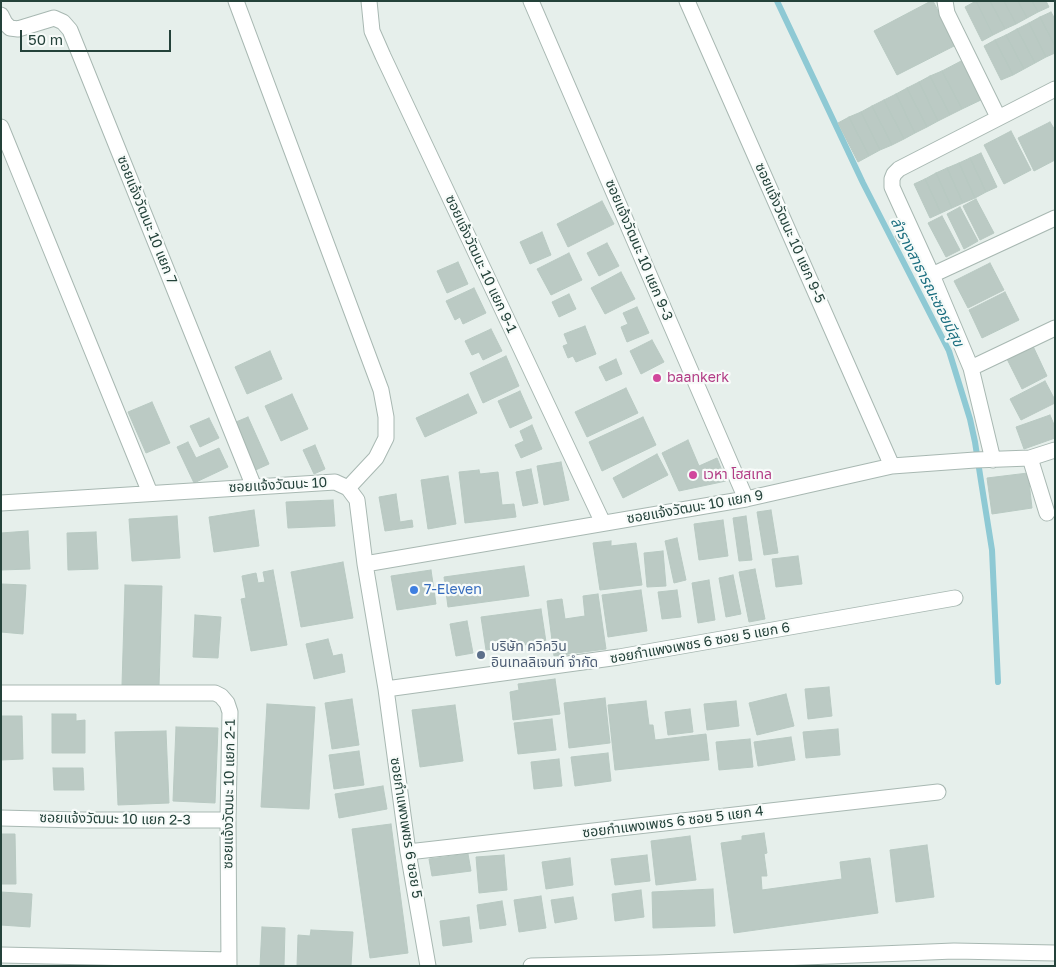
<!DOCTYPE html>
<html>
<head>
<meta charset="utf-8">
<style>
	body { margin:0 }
	#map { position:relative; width:1056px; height:967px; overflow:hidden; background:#e6efeb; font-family:"Golos Text",sans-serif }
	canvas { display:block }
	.frame { position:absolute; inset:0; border:2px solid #24423a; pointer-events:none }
	.scale { position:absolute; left:20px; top:30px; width:151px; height:22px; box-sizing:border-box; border:2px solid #24423a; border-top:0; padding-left:6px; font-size:15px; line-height:18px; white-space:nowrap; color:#24423a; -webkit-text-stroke:4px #f7fbf9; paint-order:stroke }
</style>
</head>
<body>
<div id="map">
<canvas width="1056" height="967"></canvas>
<div class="frame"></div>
<div class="scale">50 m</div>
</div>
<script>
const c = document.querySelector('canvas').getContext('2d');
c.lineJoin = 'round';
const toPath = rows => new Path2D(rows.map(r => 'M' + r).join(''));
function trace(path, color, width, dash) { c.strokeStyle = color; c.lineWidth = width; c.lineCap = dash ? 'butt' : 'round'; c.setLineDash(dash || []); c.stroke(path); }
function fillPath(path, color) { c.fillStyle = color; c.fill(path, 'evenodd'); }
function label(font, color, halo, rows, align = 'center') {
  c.font = font + ' "Golos Text","Noto Sans Thai",sans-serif'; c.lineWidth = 4.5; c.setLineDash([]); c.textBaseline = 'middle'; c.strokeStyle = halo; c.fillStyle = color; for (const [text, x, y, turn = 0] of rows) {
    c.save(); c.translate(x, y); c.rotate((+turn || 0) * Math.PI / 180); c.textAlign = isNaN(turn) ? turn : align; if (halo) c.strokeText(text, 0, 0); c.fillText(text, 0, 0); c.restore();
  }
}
trace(toPath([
	[777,1,863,183,949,351,970,419,975,442,981,481,992,550,998,682]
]), '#8ec9d4', 6);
const building = toPath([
	[931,1,933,1,956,45,897,75,874,31,931,1],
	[976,1,990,1,1005,29,993,35,976,1],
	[976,1,993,35,982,41,965,7,976,1],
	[990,1,1004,1,1016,24,1005,29,990,1],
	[1004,1,1018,1,1027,18,1016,24,1004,1],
	[1018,1,1032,1,1038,12,1027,18,1018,1],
	[1032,1,1046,1,1049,7,1038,12,1032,1],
	[1051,12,1055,19,1055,46,1040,17,1051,12],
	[1040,17,1055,46,1055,53,1046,57,1029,23,1040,17],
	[1029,23,1046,57,1035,63,1017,29,1029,23],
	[1017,29,1035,63,1024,69,1006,35,1017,29],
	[1006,35,1024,69,1013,75,995,40,1006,35],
	[995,40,1013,75,1001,80,984,46,995,40],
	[965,59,985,98,962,109,942,71,965,59],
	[942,71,962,109,950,115,930,76,942,71],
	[930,76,950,115,938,121,919,82,930,76],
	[919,82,938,121,927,127,907,88,919,82],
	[907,88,927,127,915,133,896,94,907,88],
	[896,94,915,133,904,139,884,100,896,94],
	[884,100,904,139,892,145,872,106,884,100],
	[872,106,892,145,880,150,861,112,872,106],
	[861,112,880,150,869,156,849,117,861,112],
	[849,117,869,156,858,162,838,123,849,117],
	[1050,122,1055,130,1055,160,1034,171,1018,138,1050,122],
	[1011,131,1031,170,1004,184,984,145,1011,131],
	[981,153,997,187,986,192,970,158,981,153],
	[970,158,986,192,975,198,959,163,970,158],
	[959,163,975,198,963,203,947,168,959,163],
	[947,168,963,203,952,208,936,173,947,168],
	[936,173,952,208,941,213,925,179,936,173],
	[925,179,941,213,930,218,914,184,925,179],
	[976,199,994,233,980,240,963,206,976,199],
	[602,201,614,224,568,247,557,224,602,201],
	[960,207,978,241,964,249,947,214,960,207],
	[942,216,960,250,946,257,928,223,942,216],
	[908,229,913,239,900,245,895,236,908,229],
	[542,232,551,255,530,264,520,242,542,232],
	[607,243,619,266,599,276,587,253,607,243],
	[569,253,582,280,551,295,537,269,569,253],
	[458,262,468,284,447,293,437,271,458,262],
	[990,263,1004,290,968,308,954,281,990,263],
	[621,272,635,299,605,314,591,288,621,272],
	[474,288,486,313,463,324,460,317,455,320,446,301,474,288],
	[1005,292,1019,320,982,338,969,310,1005,292],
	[569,294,576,309,559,317,552,302,569,294],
	[637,307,649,333,627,342,621,327,628,324,623,313,637,307],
	[585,326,596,354,576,362,573,356,568,358,563,346,568,344,564,334,585,326],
	[491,329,502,351,483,360,479,352,472,355,465,341,491,329],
	[652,340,664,362,641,374,630,351,652,340],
	[1032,344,1047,376,1022,389,1006,357,1032,344],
	[270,351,282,379,247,394,235,367,270,351],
	[506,356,519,386,483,403,470,373,506,356],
	[616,359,622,374,606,381,599,367,616,359],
	[1045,381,1055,400,1055,403,1021,420,1010,399,1045,381],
	[626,388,638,413,587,437,575,412,626,388],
	[520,391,532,418,510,428,498,401,520,391],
	[292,394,308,429,281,441,265,406,292,394],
	[468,394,477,413,425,437,416,418,468,394],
	[152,402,170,443,146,453,128,412,152,402],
	[1050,415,1055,427,1055,438,1024,449,1016,427,1050,415],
	[248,417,269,464,251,472,231,424,248,417],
	[643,417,656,445,602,471,589,442,643,417],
	[209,418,219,438,200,447,190,426,209,418],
	[532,425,542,449,521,458,515,445,524,441,520,431,532,425],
	[688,440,699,466,717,458,726,481,679,491,662,453,688,440],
	[188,442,196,458,219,448,228,467,194,483,177,447,188,442],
	[315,445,325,469,314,474,303,450,315,445],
	[657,454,668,475,623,498,613,478,657,454],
	[561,462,569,500,544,505,537,466,561,462],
	[531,469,538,503,523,506,516,472,531,469],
	[479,470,480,474,498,472,502,505,514,504,516,517,465,523,459,472,479,470],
	[1028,473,1032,508,992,514,987,478,1028,473],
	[448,476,456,524,428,529,421,480,448,476],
	[396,494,400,522,412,520,413,527,385,531,379,497,396,494],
	[333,500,335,526,288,528,286,502,333,500],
	[254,510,259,546,214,552,209,517,254,510],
	[771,510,778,553,764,555,757,512,771,510],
	[177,516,180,558,132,561,129,519,177,516],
	[746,516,752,560,739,561,733,518,746,516],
	[723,520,728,556,699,560,694,524,723,520],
	[28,531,30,569,1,570,1,533,28,531],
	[96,532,98,569,68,570,67,533,96,532],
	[677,538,686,580,674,583,665,541,677,538],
	[611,541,611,546,636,543,642,585,600,590,593,543,611,541],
	[663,551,666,586,647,587,644,553,663,551],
	[798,556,802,584,776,587,772,559,798,556],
	[343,562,353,618,301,627,291,572,343,562],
	[524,566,529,596,448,607,444,577,524,566],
	[755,569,765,619,749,622,739,572,755,569],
	[273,570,287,645,251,651,241,599,246,598,242,576,256,573,258,583,265,582,263,572,273,570],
	[431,570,436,604,397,610,391,576,431,570],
	[733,575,741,614,726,617,719,578,733,575],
	[709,580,715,620,698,623,692,583,709,580],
	[1,584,26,585,23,634,1,632,1,584],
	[125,585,162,586,159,686,122,685,125,585],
	[641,590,647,631,608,637,602,595,641,590],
	[677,590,681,617,662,619,658,592,677,590],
	[598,594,606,649,554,656,547,601,562,599,565,619,585,616,583,596,598,594],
	[541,609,546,642,486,650,481,617,541,609],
	[195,615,221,617,218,658,193,657,195,615],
	[467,621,473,653,456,656,450,624,467,621],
	[328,639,333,656,342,654,345,672,314,679,306,644,328,639],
	[555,679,560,714,513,720,510,692,519,690,518,684,555,679],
	[829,687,832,716,808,719,805,689,829,687],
	[786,694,794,726,757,735,749,703,786,694],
	[605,698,610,743,569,748,564,703,605,698],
	[352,699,359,745,332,749,325,703,352,699],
	[646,701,649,725,653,725,655,740,706,734,709,760,615,770,608,705,646,701],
	[736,701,739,726,707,730,704,704,736,701],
	[267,704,315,707,309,809,261,807,267,704],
	[455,705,463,761,420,767,412,710,455,705],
	[690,709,693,732,668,735,665,712,690,709],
	[52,714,76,714,76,721,85,720,85,753,52,753,52,714],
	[1,716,22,716,23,759,1,760,1,716],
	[552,719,556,750,518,754,514,723,552,719],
	[176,727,218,728,215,803,173,801,176,727],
	[838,729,840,755,806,758,803,732,838,729],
	[166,731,169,803,118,805,115,732,166,731],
	[791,737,795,760,758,766,754,742,791,737],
	[750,739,753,767,719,770,716,742,750,739],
	[359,751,364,785,334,789,329,755,359,751],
	[608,753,611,781,575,786,571,757,608,753],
	[559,759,562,786,534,789,531,762,559,759],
	[53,768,83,768,84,790,54,790,53,768],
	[383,786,387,809,339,818,335,794,383,786],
	[391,824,408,953,370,958,352,829,391,824],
	[764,833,767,853,764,854,767,876,761,876,762,890,842,879,840,862,870,858,878,913,734,933,721,843,742,840,742,836,764,833],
	[1,834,15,834,16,884,1,884,1,834],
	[690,836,696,880,656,885,651,841,690,836],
	[927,845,934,897,896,902,890,850,927,845],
	[468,854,471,871,432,876,429,859,468,854],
	[504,855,507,890,479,893,476,857,504,855],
	[647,855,650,881,615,885,611,859,647,855],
	[570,858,573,885,546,889,542,862,570,858],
	[713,889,715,926,653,928,652,892,713,889],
	[641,890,644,917,615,921,612,894,641,890],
	[1,892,32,894,30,927,1,925,1,892],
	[541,896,546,928,519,932,514,900,541,896],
	[573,897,577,919,555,923,551,900,573,897],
	[502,901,506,925,480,929,477,905,502,901],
	[469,917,472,942,443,946,440,921,469,917],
	[262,927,285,928,284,966,260,966,262,927],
	[311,930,353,932,351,966,297,966,298,935,310,936,311,930]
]);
fillPath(building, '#bbcac4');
trace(building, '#b8c9c2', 1);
const minor = toPath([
	[236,1,381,390,386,417,386,438,376,458,348,488],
	[369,1,372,31,383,56,603,523],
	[531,1,746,499],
	[687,1,892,466],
	[945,1,947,13,998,117],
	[1,15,5,23,10,28,18,29,54,18,63,22,70,30,254,487],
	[1,127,150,493],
	[932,275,1055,218],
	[971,368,1055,328],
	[1030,458,1047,513],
	[993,460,971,368,932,275,896,196,892,187,892,179,894,174,899,169,1055,89],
	[1,503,335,482,348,488,357,500,365,564,386,689,408,852,428,966],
	[365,564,746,499,892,466,975,460,1030,458,1055,450],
	[386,689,619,657,955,598],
	[1,693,215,693,221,696,227,703,230,712,228,820,229,966],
	[1,818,79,820,228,820],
	[408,852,938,792],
	[1,955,229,960],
	[531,966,657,963,954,951,1055,953]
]);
trace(minor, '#a8b8b2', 17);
trace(minor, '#fff', 15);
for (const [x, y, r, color] of [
	[657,378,5,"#d1479c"],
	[693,475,5,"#d1479c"],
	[414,590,5,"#3f7fe0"],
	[481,655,5,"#5c6f8a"]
]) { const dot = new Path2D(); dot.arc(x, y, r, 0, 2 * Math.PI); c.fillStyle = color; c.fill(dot); trace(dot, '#f7fbf9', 2); }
label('14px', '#24423a', '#f7fbf9', [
	["ซอยแจ้งวัฒนะ 10 แยก 7",147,220,68],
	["ซอยแจ้งวัฒนะ 10 แยก 9-5",790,233,66],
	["ซอยแจ้งวัฒนะ 10 แยก 9-3",639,250,67],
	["ซอยแจ้งวัฒนะ 10 แยก 9-1",481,264,65],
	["ซอยแจ้งวัฒนะ 10",278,485,-3],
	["ซอยแจ้งวัฒนะ 10 แยก 9",695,507,-10],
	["ซอยกำแพงเพชร 6 ซอย 5 แยก 6",700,643,-10],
	["ซอยแจ้งวัฒนะ 10 แยก 2-1",229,794,-89],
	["ซอยแจ้งวัฒนะ 10 แยก 2-3",115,819,1],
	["ซอยกำแพงเพชร 6 ซอย 5 แยก 4",673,822,-7],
	["ซอยกำแพงเพชร 6 ซอย 5",406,828,81]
]);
label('14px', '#b23c85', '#f7fbf9', [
	["baankerk",667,378],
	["เวหา โฮสเทล",703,475]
], 'left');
label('14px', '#366cbe', '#f7fbf9', [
	["7-Eleven",424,590]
], 'left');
label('14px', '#4e5e75', '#f7fbf9', [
	["บริษัท ควิควิน",491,647],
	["อินเทลลิเจนท์ จำกัด",491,663]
], 'left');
label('italic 15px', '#1c6f80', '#f7fbf9', [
	["ลำรางสาธารณะซอยมีสุข",927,282,63]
]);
</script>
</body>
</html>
